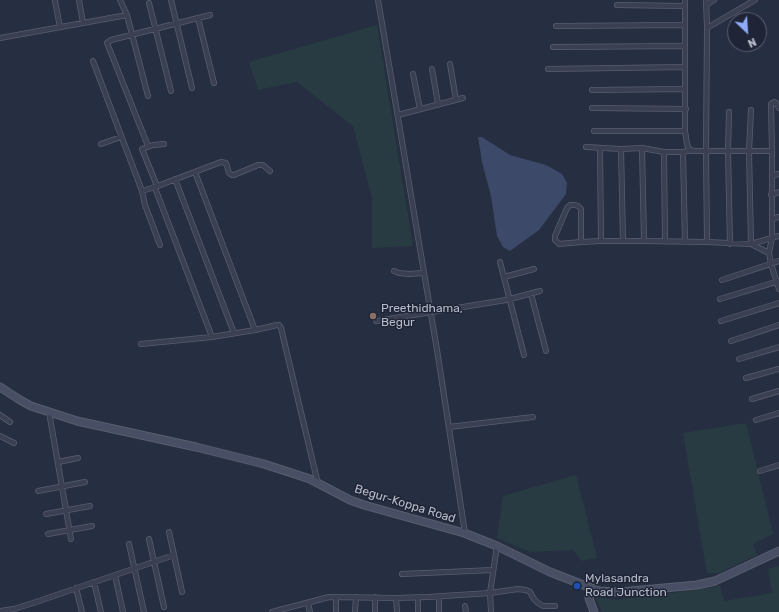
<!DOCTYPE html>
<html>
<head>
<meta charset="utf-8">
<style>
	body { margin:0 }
	#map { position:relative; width:779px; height:612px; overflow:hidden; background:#262e41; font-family:Rubik,sans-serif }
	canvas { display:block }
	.north { position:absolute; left:727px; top:12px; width:40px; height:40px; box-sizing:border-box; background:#1f2536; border:1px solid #5c6172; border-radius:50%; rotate:155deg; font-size:11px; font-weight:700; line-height:16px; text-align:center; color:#b7bccb }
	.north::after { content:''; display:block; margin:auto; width:14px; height:18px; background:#8faaf8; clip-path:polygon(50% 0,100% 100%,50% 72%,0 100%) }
</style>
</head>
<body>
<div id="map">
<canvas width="779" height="612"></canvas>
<div class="north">N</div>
</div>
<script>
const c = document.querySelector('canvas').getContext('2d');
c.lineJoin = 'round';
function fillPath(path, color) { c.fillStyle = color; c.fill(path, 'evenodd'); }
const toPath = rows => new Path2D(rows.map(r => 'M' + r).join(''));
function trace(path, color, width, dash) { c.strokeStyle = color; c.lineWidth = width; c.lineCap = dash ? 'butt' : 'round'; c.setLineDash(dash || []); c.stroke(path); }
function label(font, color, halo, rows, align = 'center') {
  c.font = font + ' Rubik,sans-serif'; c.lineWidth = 3; c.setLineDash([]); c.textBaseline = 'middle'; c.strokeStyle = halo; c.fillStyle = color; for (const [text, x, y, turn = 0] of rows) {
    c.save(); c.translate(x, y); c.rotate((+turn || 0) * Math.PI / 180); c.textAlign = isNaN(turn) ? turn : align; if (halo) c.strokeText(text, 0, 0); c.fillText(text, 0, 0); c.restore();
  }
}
fillPath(toPath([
	[377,25,413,246,372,248,372,198,353,126,297,82,258,90,249,62],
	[746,423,773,534,753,544,757,555,719,573,707,573,683,433],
	[576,475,597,558,582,561,573,550,530,552,497,538,503,496],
	[779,566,779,612,602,612,595,597,616,600,702,589,720,586,724,601,772,593,768,569]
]), '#283b42');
fillPath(toPath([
	[478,137,482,137,510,155,546,165,562,174,567,183,566,194,539,230,510,251,503,247,497,236,491,196,482,162]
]), '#3c4969');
const street = toPath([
	[79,0,83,23],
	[120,0,127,15,148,96],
	[171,0,192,88],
	[378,0,394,94,438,356,465,533],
	[685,0,685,131,687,144,689,149,693,151,772,151,772,238,769,253,771,264,779,289],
	[706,0,707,28,706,151,707,242],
	[55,1,60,27],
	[149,3,171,91],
	[617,5,685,6],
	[706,5,714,0],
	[198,18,214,83],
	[556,26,685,25],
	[707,28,755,0],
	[0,38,127,15],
	[553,47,685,46],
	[93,61,142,191],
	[450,64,456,100],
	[432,69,438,104],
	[548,69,685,67],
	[413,74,420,109],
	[592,90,685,89],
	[592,108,686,109],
	[751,110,749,151,751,244,769,253],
	[729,112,728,151,730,244],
	[398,115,463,98],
	[594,131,685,131],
	[101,144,121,137],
	[148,146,107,43,111,40,210,15],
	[586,147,621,149,642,148,664,152,683,152,691,150],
	[600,148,601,241],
	[642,148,644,241],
	[621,149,623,241],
	[772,151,771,104,774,102,776,103,779,108],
	[664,152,665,242],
	[683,152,685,242],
	[195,172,255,330],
	[772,176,779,174],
	[175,179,234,333],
	[157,186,142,149,153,145,164,144],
	[155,187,142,191,145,205,160,245],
	[771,195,779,192],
	[772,219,779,217],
	[581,242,581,209,578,206,575,205,570,205,567,208,555,236,555,240,559,244,581,242,601,241,644,241,707,242,751,244,779,236],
	[500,262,524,355],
	[394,271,399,273,409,274,423,273],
	[504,277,534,269],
	[722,280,779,261],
	[531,294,546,351],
	[720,299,779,281],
	[376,321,506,300,540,291],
	[721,321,779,303],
	[212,337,155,188,155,187,221,162,226,163,229,173,232,175,234,175,258,165,263,165,270,171],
	[731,341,779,325],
	[141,344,212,337,255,330,277,325,279,325,281,328,318,484],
	[739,359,779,347],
	[746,378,779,369],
	[752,399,779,391],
	[49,412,71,539],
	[0,415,10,422],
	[756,420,779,413],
	[449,427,533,417],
	[0,436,14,443],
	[58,462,78,458],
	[760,471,779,465],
	[38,491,85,482],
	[46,514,90,506],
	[169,532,182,592],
	[48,534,92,526],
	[149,539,164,607],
	[129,544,144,612],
	[402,574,493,570],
	[115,575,123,612],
	[94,582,101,612],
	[76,588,82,612],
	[336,597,336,612],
	[375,597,375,612],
	[418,598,418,612],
	[308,603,310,612],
	[465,606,466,612],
	[0,611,14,609,33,603,174,555],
	[272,612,329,597,396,598],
	[355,612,356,597],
	[397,612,396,598,428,597,490,593,497,546],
	[439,612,439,597],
	[491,612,490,593,518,589,526,590,530,592,534,599,538,603,543,606,555,606]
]);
const secondary = toPath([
	[0,387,20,400,31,406,77,421,196,447,264,464,310,479,350,500,364,505,464,533,497,546,550,572,599,591,620,592,697,585,715,581,779,551],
	[590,588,589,598,594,612]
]);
trace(street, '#585e6e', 6);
trace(secondary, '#585e6e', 9);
trace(street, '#3a4051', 4.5);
trace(secondary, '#484f64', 7);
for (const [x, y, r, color] of [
	[373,316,4,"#8d6e63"],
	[577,586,4,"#1a4fb4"]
]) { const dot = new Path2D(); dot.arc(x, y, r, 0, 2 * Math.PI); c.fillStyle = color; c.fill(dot); trace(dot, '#1f2536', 1.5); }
label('12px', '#b7bccb', '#1f2536', [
	["Preethidhama,",381,309],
	["Begur",381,323],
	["Mylasandra",585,579],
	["Road Junction",585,593]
], 'left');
label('12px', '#b7bccb', '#1f2536', [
	["Begur-Koppa Road",405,504,17]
]);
</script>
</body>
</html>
